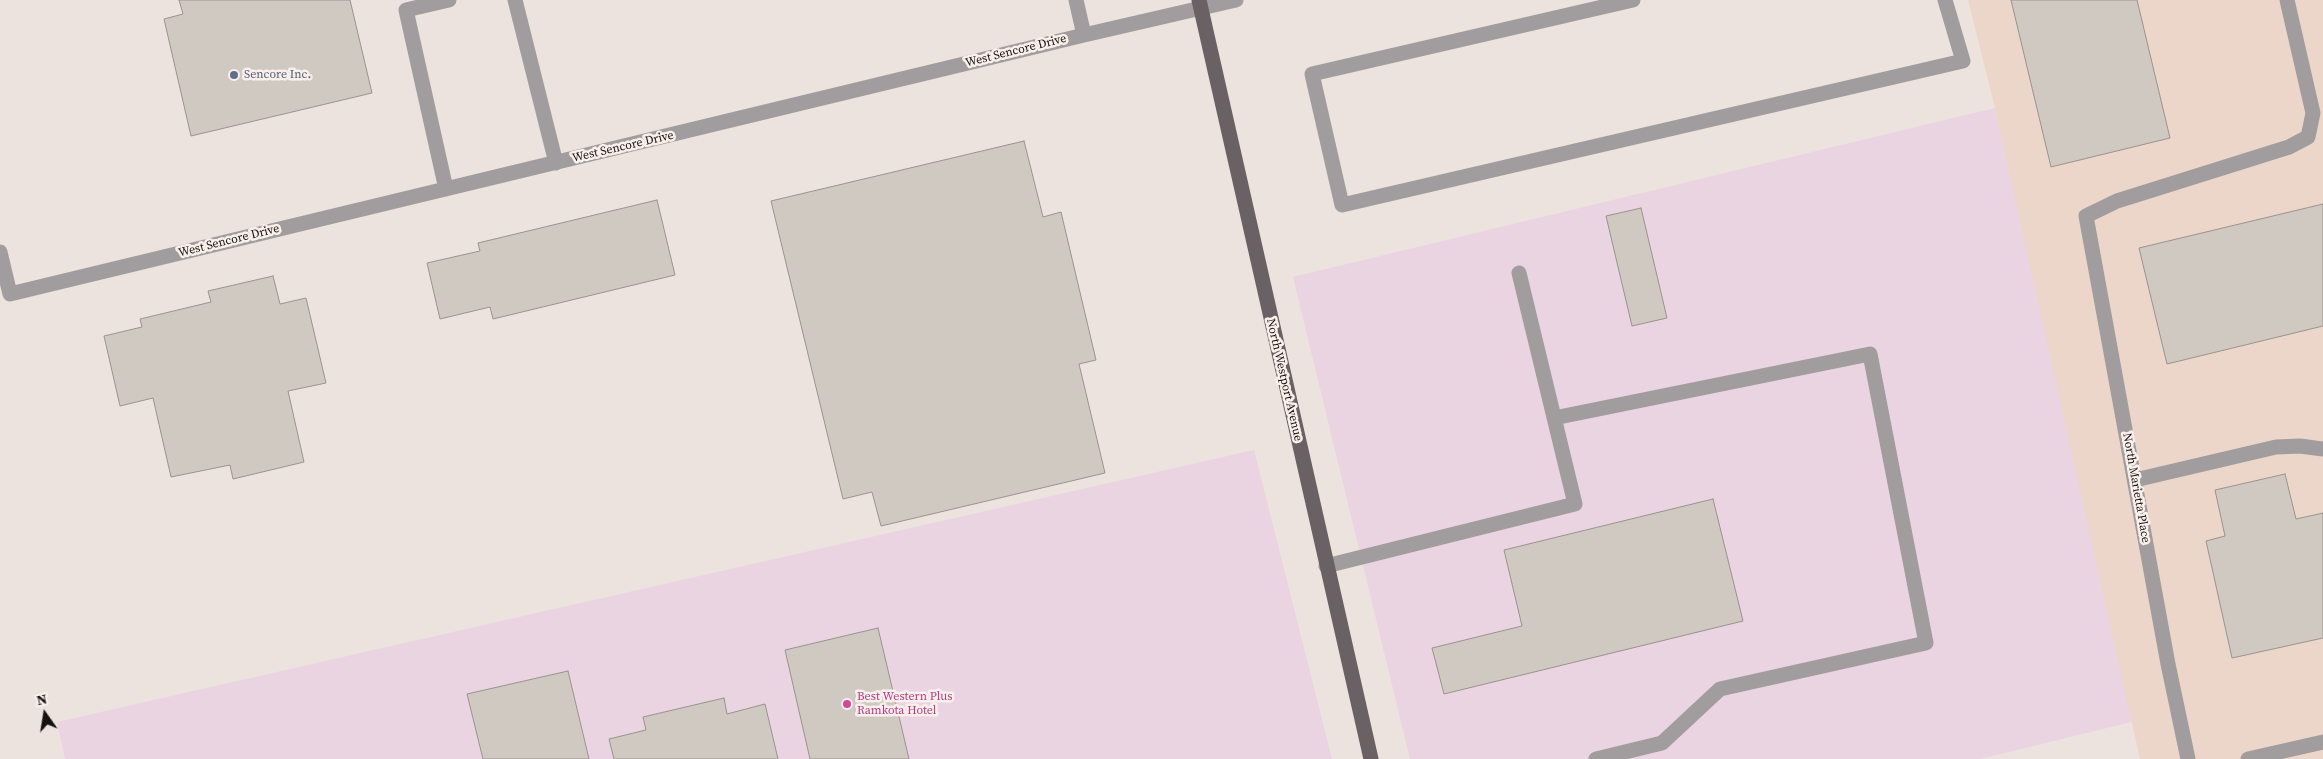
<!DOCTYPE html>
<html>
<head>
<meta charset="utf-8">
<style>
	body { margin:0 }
	#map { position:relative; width:2323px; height:759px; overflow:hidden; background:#ece2de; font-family:"Source Serif 4",serif }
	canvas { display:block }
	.north { position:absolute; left:20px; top:689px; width:50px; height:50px; -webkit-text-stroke:4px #faf0eb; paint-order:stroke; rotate:347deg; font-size:14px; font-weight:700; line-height:20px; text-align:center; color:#151211 }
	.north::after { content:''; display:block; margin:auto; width:18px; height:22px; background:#151211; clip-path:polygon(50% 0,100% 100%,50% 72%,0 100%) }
</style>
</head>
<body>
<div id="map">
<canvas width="2323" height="759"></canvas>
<div class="north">N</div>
</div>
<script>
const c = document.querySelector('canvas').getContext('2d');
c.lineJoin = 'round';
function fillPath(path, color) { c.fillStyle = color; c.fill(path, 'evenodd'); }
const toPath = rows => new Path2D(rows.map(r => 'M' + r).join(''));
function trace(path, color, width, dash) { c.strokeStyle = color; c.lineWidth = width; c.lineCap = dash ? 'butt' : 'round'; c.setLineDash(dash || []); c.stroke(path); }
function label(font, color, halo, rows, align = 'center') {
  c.font = font + ' "Source Serif 4",serif'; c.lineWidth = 5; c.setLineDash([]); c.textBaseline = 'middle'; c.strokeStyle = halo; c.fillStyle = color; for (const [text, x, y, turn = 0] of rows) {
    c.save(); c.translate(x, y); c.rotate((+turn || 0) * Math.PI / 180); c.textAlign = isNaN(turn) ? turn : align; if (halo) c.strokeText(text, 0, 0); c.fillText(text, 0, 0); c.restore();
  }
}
fillPath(toPath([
	[1995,108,2141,716,2131,722,1981,759,1410,759,1293,277],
	[1254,450,1332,759,65,759,57,722]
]), '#ead4e1');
fillPath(toPath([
	[1968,0,2323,0,2323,759,2140,759,1995,108]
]), '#ecd6ca');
const building = toPath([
	[179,0,350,0,372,93,191,136,164,19,183,14,179,0],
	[2011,0,2137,0,2170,138,2051,167,2011,0],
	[1024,141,1043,217,1061,212,1096,360,1079,364,1105,473,881,526,872,492,843,499,771,201,1024,141],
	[657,200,675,275,493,319,490,307,440,319,427,263,480,251,478,243,657,200],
	[2323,204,2323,326,2167,364,2139,248,2323,204],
	[1641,208,1667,318,1632,326,1606,216,1641,208],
	[273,276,280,304,306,298,326,383,288,391,304,462,233,479,230,465,171,477,153,398,120,406,104,336,142,327,140,319,211,302,208,291,273,276],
	[2285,474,2296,519,2323,513,2323,638,2232,658,2206,541,2225,536,2215,490,2285,474],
	[1713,499,1743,621,1444,694,1432,648,1522,626,1504,550,1713,499],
	[878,628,909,759,810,759,785,650,878,628],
	[568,671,589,759,483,759,467,694,568,671],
	[724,698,727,714,765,704,778,759,614,759,609,739,646,730,643,717,724,698]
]);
fillPath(building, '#d0c9c2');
trace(building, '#9a938d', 1);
trace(toPath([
	[515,0,556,163],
	[1076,0,1084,35],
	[1633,0,1312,74,1342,205,1963,61,1945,0],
	[446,189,406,10,449,0],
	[0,252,10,294,1084,35,1236,0],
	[1554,418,1870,354,1926,643,1720,689,1662,743,1596,759],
	[2135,480,2276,447,2300,446,2323,449],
	[1326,566,1575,504,1519,273],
	[2188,759,2168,664,2086,216,2117,201,2289,147,2308,137,2313,113,2287,0],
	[2248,759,2323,742]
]), '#a19d9e', 15);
trace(toPath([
	[1199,0,1371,759]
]), '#696163', 15);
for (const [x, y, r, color] of [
	[234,75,5,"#5c6f8a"],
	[847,704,5,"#d1479c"]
]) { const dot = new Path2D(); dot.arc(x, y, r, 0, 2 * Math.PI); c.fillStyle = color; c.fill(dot); trace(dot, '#faf0eb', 2); }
label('12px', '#151211', '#faf0eb', [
	["West Sencore Drive",1016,51,-14],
	["West Sencore Drive",623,147,-13],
	["West Sencore Drive",229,241,-14],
	["North Westport Avenue",1284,380,77],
	["North Marietta Place",2136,488,80]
]);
label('12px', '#4e5e75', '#faf0eb', [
	["Sencore Inc.",244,75]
], 'left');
label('12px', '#b23c85', '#faf0eb', [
	["Best Western Plus",857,697],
	["Ramkota Hotel",857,711]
], 'left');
</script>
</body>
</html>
